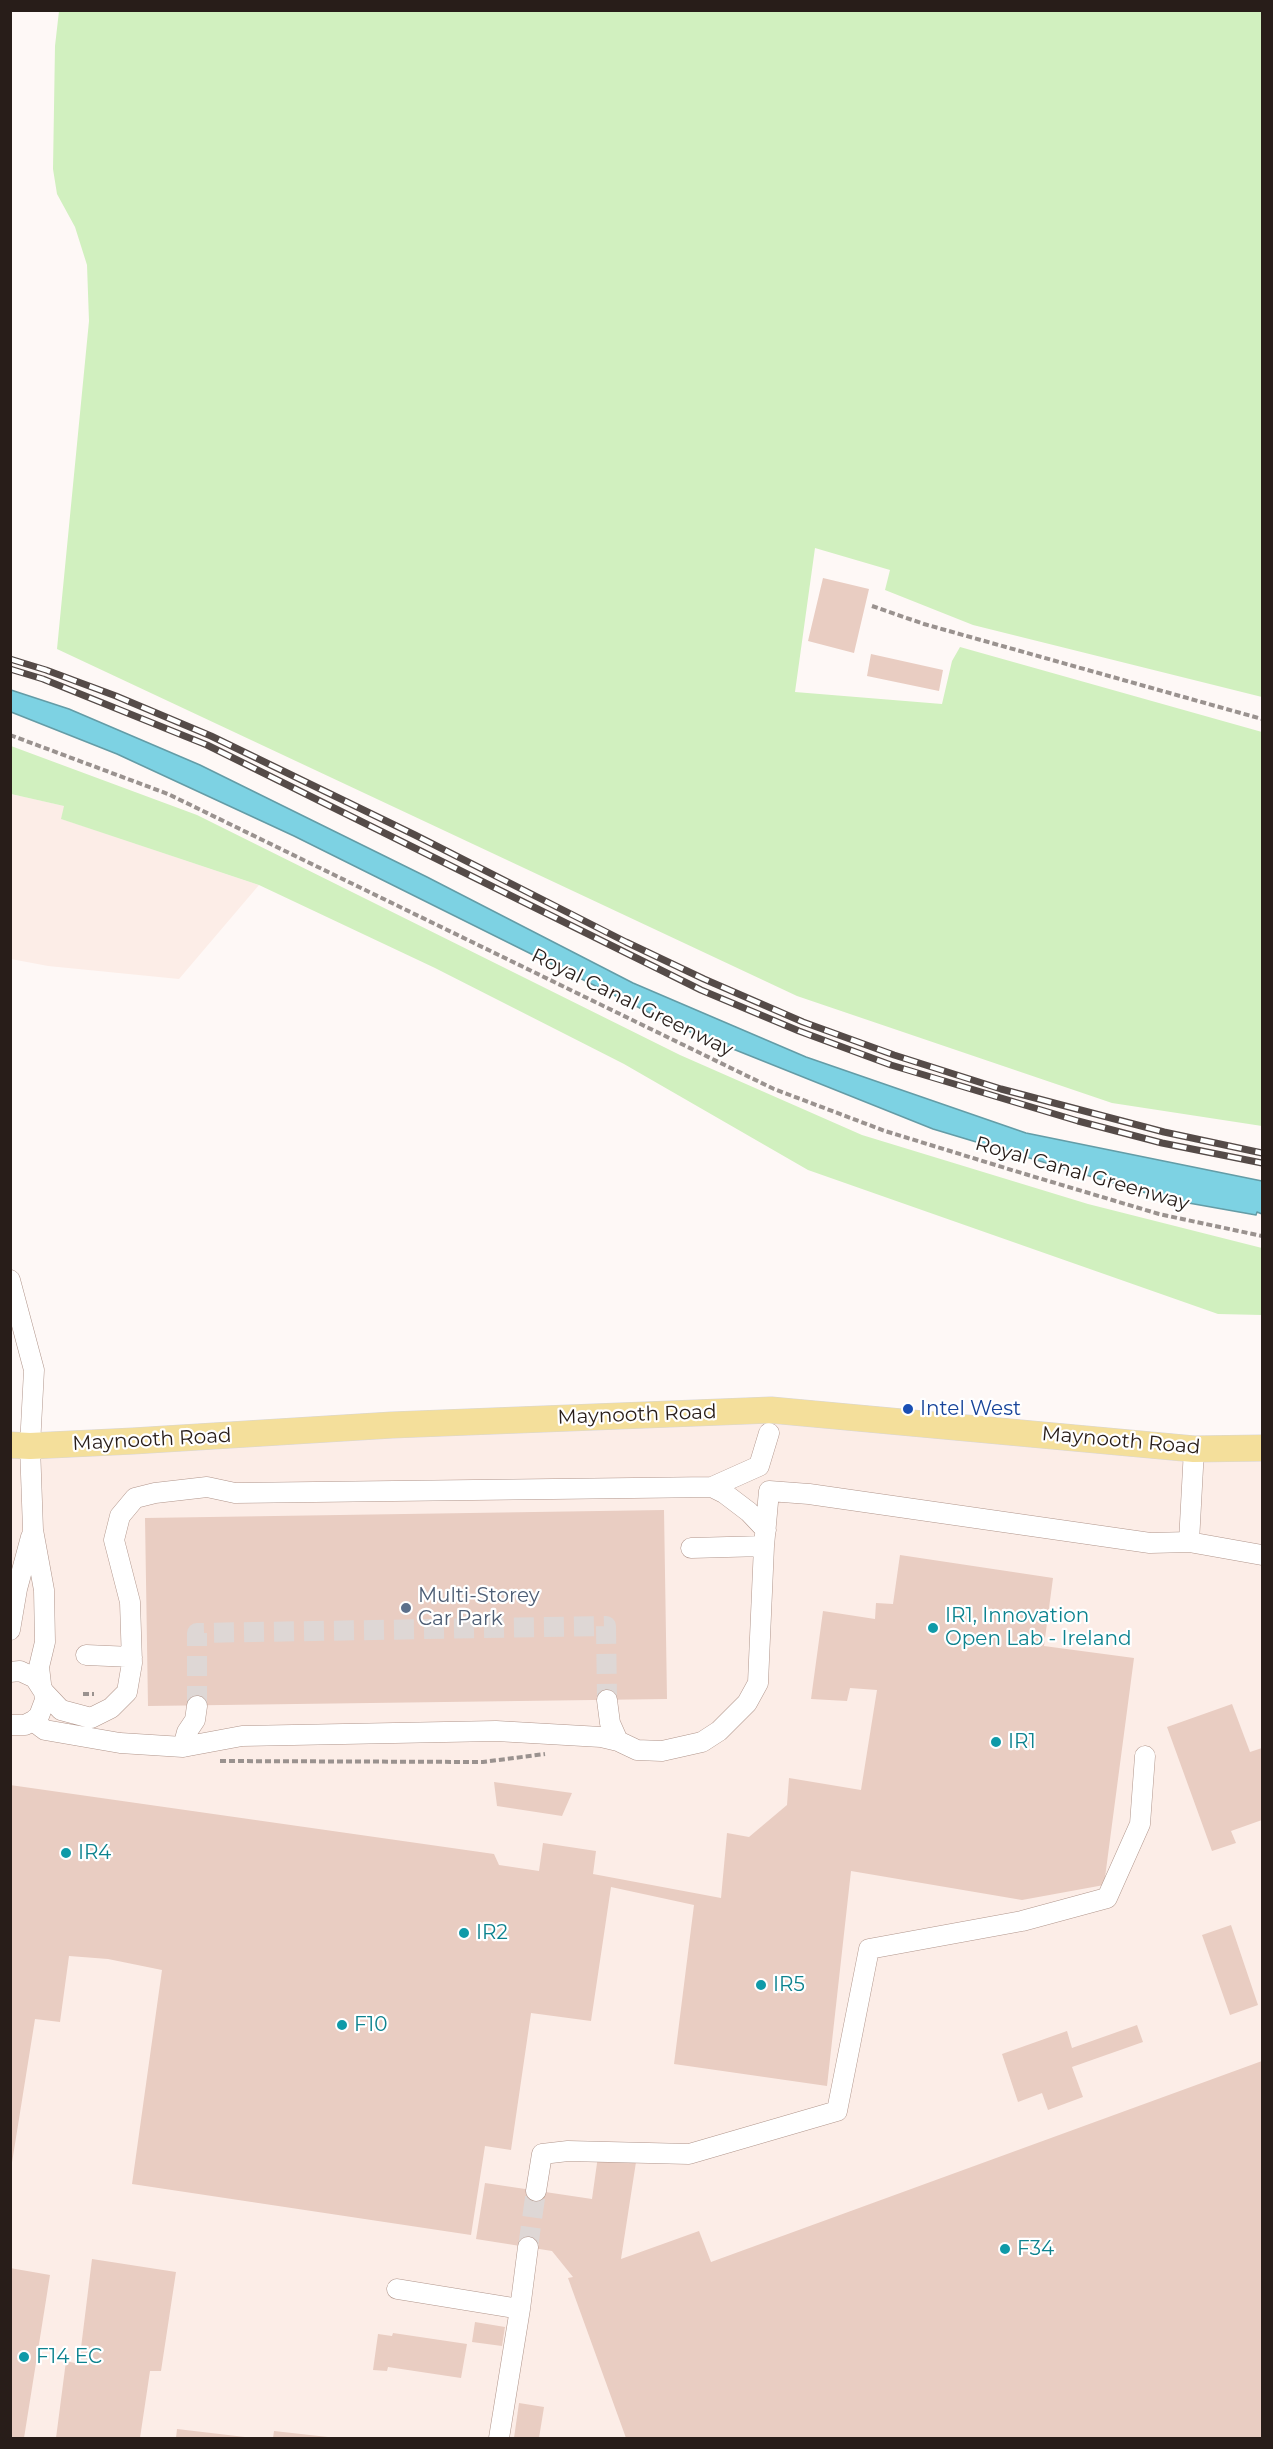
<!DOCTYPE html>
<html>
<head>
<meta charset="utf-8">
<style>
	body { margin:0 }
	#map { position:relative; width:1273px; height:2449px; overflow:hidden; background:#fef8f6; font-family:Montserrat,sans-serif }
	canvas { display:block }
	.frame { position:absolute; inset:0; border:12px solid #281d19; pointer-events:none }
</style>
</head>
<body>
<div id="map">
<canvas width="1273" height="2449"></canvas>
<div class="frame"></div>
</div>
<script>
const c = document.querySelector('canvas').getContext('2d');
c.lineJoin = 'round';
function fillPath(path, color) { c.fillStyle = color; c.fill(path, 'evenodd'); }
const toPath = rows => new Path2D(rows.map(r => 'M' + r).join(''));
function trace(path, color, width, dash) { c.strokeStyle = color; c.lineWidth = width; c.lineCap = dash ? 'butt' : 'round'; c.setLineDash(dash || []); c.stroke(path); }
function label(font, color, halo, rows, align = 'center') {
  c.font = font + ' Montserrat,sans-serif'; c.lineWidth = 4.5; c.setLineDash([]); c.textBaseline = 'middle'; c.strokeStyle = halo; c.fillStyle = color; for (const [text, x, y, turn = 0] of rows) {
    c.save(); c.translate(x, y); c.rotate((+turn || 0) * Math.PI / 180); c.textAlign = isNaN(turn) ? turn : align; if (halo) c.strokeText(text, 0, 0); c.fillText(text, 0, 0); c.restore();
  }
}
fillPath(toPath([
	[11,794,65,806,62,819,259,885,179,979,48,966,11,959],
	[771,1404,1262,1447,1262,2438,11,2438,10,1451]
]), '#fcede7');
fillPath(toPath([
	[59,11,1262,11,1262,697,973,625,885,590,890,570,815,548,795,692,942,704,952,661,960,647,1262,732,1262,1126,1112,1103,797,996,57,649,89,321,87,265,75,227,57,194,53,169,55,46],
	[11,746,197,815,680,1055,862,1135,1088,1204,1262,1248,1262,1315,1218,1314,808,1170,624,1064,435,968,259,885,61,819,64,806,11,794]
]), '#d1f0bf');
const water = toPath([
	[11,690,69,709,200,765,427,877,633,983,806,1057,1026,1133,1262,1181,1262,1214,1257,1212,1256,1215,1166,1199,933,1129,678,1027,294,836,117,754,11,712,11,690]
]);
fillPath(water, '#7dd2e3');
trace(water, '#649ca6', 1.5);
fillPath(toPath([
	[823,578,869,589,854,653,808,641],
	[871,654,943,670,939,691,867,676],
	[664,1510,667,1699,148,1706,145,1518],
	[900,1555,1053,1578,1044,1646,1134,1658,1104,1885,1022,1900,851,1871,827,2086,674,2064,694,1905,611,1887,591,2021,531,2013,511,2150,485,2146,471,2235,132,2184,162,1970,108,1959,69,1956,60,2022,35,2019,10,2175,10,1785,494,1854,499,1865,539,1871,543,1843,596,1851,593,1874,721,1898,727,1833,749,1837,787,1805,789,1778,861,1790,877,1690,850,1688,847,1701,811,1699,823,1611,875,1619,876,1603,893,1604],
	[1232,1704,1250,1752,1262,1748,1262,1820,1231,1831,1236,1843,1212,1851,1167,1727],
	[494,1782,572,1793,562,1816,497,1806],
	[1231,1925,1258,2005,1230,2015,1202,1935],
	[1137,2025,1143,2042,1072,2067,1083,2097,1048,2110,1042,2093,1018,2102,1002,2054,1067,2031,1072,2048],
	[1262,2061,1262,2438,626,2438,568,2278,573,2277,552,2251,476,2239,485,2183,592,2199,598,2156,636,2162,621,2259,699,2231,711,2262],
	[92,2259,176,2272,161,2371,150,2371,140,2438,56,2438,66,2361,79,2364],
	[10,2268,50,2275,24,2438,10,2438],
	[475,2322,505,2327,502,2346,472,2342],
	[393,2333,467,2344,461,2378,388,2367,387,2371,373,2370,378,2334,392,2336],
	[519,2403,544,2407,539,2438,514,2438],
	[177,2429,245,2437,245,2438,176,2438],
	[274,2431,328,2437,327,2438,273,2438]
]), '#e9cdc2');
trace(toPath([
	[197,1706,197,1633,606,1626,607,1700],
	[528,2247,536,2191]
]), '#ded7d5', 20, [20, 10]);
const minor = toPath([
	[10,1280,34,1370,30,1446,33,1530,44,1590,45,1642,39,1667,41,1684],
	[1194,1449,1189,1542,1262,1555],
	[712,1487,759,1466,769,1433],
	[691,1548,764,1546],
	[10,1630,17,1589,31,1537],
	[86,1655,132,1657],
	[10,1672,20,1671,35,1678,44,1692,45,1700,39,1716,33,1721,25,1725,10,1725],
	[44,1692,61,1710,91,1718,111,1708,127,1692,132,1663,130,1602,114,1540,120,1516,135,1498,155,1493,207,1487,235,1493,712,1487,724,1493,749,1512,766,1530],
	[607,1700,610,1723,618,1741,637,1750,662,1751,702,1742,719,1731,747,1703,758,1683,764,1546,769,1491,809,1494,1150,1543,1189,1542],
	[33,1721,45,1730,120,1743,183,1747,242,1736,496,1731,601,1737,618,1741],
	[183,1747,187,1732,195,1720,197,1706],
	[536,2191,542,2154,568,2151,689,2154,837,2111,869,1949,1022,1921,1107,1898,1140,1824,1145,1756],
	[397,2289,520,2309,499,2438],
	[520,2309,528,2247]
]);
const major = toPath([
	[10,1445,30,1446,133,1441,392,1425,771,1410,1194,1449,1262,1448]
]);
trace(minor, '#b1968c', 21);
trace(major, '#d8d6d6', 27);
trace(toPath([
	[872,606,924,624,1262,719],
	[10,735,168,794,774,1089,885,1131,1015,1171,1159,1214,1262,1236],
	[83,1694,94,1694],
	[220,1761,483,1762,545,1754]
]), '#9a928f', 4, [6, 3]);
trace(minor, '#fff', 20);
trace(major, '#f4df9b', 26);
const rail = toPath([
	[10,659,46,670,116,696,211,736,415,835,626,942,704,979,803,1022,894,1055,1001,1089,1164,1132,1262,1153],
	[10,669,43,679,207,745,701,990,799,1031,891,1065,1078,1121,1162,1143,1262,1163]
]);
trace(rail, '#554b48', 7);
trace(rail, '#fff', 4.5, [14]);
for (const [x, y, r, color] of [
	[908,1409,6,"#1a4fb4"],
	[406,1608,6,"#5c6f8a"],
	[933,1628,6,"#0f9aa8"],
	[996,1742,6,"#0f9aa8"],
	[66,1853,6,"#0f9aa8"],
	[464,1933,6,"#0f9aa8"],
	[761,1985,6,"#0f9aa8"],
	[342,2025,6,"#0f9aa8"],
	[1005,2249,6,"#0f9aa8"],
	[24,2357,6,"#0f9aa8"]
]) { const dot = new Path2D(); dot.arc(x, y, r, 0, 2 * Math.PI); c.fillStyle = color; c.fill(dot); trace(dot, '#fff', 2); }
label('20px', '#281d19', '#fff', [
	["Royal Canal Greenway",632,1003,26],
	["Royal Canal Greenway",1082,1174,16],
	["Maynooth Road",637,1415,-2],
	["Maynooth Road",152,1440,-3],
	["Maynooth Road",1121,1441,5]
]);
label('20px', '#164399', '#fff', [
	["Intel West",920,1409]
], 'left');
label('20px', '#4e5e75', '#fff', [
	["Multi-Storey",418,1596],
	["Car Park",418,1619]
], 'left');
label('20px', '#0d838f', '#fff', [
	["IR1, Innovation",945,1616],
	["Open Lab - Ireland",945,1639],
	["IR1",1008,1742],
	["IR4",78,1853],
	["IR2",476,1933],
	["IR5",773,1985],
	["F10",354,2025],
	["F34",1017,2249],
	["F14 EC",36,2357]
], 'left');
</script>
</body>
</html>
